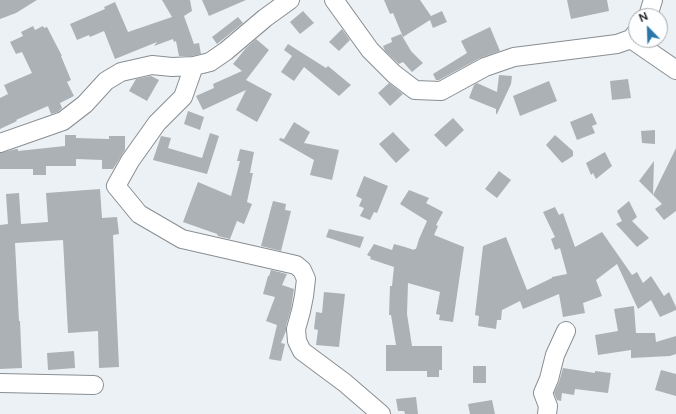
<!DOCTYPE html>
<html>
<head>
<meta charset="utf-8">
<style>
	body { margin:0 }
	#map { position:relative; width:676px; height:414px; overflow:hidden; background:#ecf1f5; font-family:Figtree,sans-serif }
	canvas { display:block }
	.north { position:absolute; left:628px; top:8px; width:40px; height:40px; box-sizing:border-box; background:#fdfeff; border:1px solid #a7a8a9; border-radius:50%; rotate:337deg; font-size:11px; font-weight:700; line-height:16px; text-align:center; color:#252729 }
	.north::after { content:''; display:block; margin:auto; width:14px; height:18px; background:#2c75a9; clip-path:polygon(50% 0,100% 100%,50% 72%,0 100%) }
</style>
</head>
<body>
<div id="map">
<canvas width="676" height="414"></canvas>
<div class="north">N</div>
</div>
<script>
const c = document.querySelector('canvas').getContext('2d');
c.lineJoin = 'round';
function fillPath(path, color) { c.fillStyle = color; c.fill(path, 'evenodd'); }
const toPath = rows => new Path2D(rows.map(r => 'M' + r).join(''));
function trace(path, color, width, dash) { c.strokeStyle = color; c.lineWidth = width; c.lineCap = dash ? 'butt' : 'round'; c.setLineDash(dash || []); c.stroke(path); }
fillPath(toPath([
	[0,0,37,0,16,13,0,19],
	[162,0,190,0,192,11,184,16,194,44,199,43,201,54,192,56,179,56,176,41,174,42,173,39,154,46,157,42,115,59,104,31,90,37,89,35,77,40,70,24,105,9,104,7,115,2,128,32,172,17],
	[202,0,246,0,209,16],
	[384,0,420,0,431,16,442,11,447,22,433,28,430,20,403,37,393,13,390,14],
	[567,0,607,0,609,11,571,19],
	[303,11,314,23,300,34,290,22],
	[238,17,243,23,217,44,212,37],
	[33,26,35,30,43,26,44,28,47,27,62,56,61,56,71,80,67,82,74,96,60,103,62,108,58,112,51,114,48,106,16,120,17,121,0,129,0,98,8,94,4,85,32,73,22,52,16,54,10,42,23,36,21,32],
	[490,27,500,51,480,58,439,80,436,80,433,74,467,53,461,41],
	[342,29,350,40,339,51,329,42],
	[401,34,411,51,423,63,412,72,403,62,399,64,385,51,383,46,392,42,391,38],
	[256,39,269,50,246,80,272,94,257,122,236,110,246,90,203,110,196,96,214,88,213,84,242,71,233,64,246,48],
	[288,44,326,68,328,66,351,85,339,96,304,67,294,81,281,72,292,56,284,50],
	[499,75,512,76,511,84,497,114,496,114,496,109,469,98,474,85,477,83,497,92],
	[151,76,159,80,147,101,129,91,136,79],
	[628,79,631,98,612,100,610,81],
	[549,81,557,101,520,116,513,96],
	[389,83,403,94,390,106,378,93],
	[188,111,204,117,200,130,184,124],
	[592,113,597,124,592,126,595,133,577,140,570,122],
	[453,118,464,130,446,147,434,135],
	[294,122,310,132,304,143,339,150,332,180,310,175,314,160,279,140,280,138,284,139],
	[655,130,655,144,642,143,641,131],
	[393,132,410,150,396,163,379,144],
	[210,133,219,136,207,174,153,160,161,136,171,138,168,148,202,158],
	[65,135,76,135,76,138,109,139,109,136,125,136,125,150,113,169,102,169,102,160,76,159,76,166,46,166,46,175,33,175,33,169,0,169,0,153,16,149,18,149,18,151,65,146],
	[555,135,573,151,573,156,562,163,546,145],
	[676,148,676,211,664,220,655,209,662,204,653,195],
	[240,149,254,152,250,173,253,173,247,202,252,204,244,224,237,221,230,239,218,236,217,234,183,222,198,182,231,196,240,161,237,161],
	[605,152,612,166,596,179,593,173,591,175,586,163],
	[654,161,653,195,639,181],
	[499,171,511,180,497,198,485,189],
	[364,176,388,186,377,213,374,212,370,220,360,216,364,208,359,206,362,199,356,196],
	[100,189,102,218,117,217,119,234,113,235,119,367,99,368,98,331,68,333,63,240,15,243,19,321,20,321,22,368,0,369,0,225,8,224,6,194,19,193,21,224,48,222,46,193],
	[409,190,429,198,426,203,443,212,436,225,438,226,434,235,464,247,453,322,439,320,440,315,436,314,440,292,408,283,407,314,412,346,442,346,442,370,439,370,439,377,427,377,427,371,386,371,386,345,396,345,391,315,389,315,390,286,392,286,394,267,370,259,371,257,367,255,374,244,392,250,394,244,405,247,414,250,414,249,416,249,419,239,427,221,400,204],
	[273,201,286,204,285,210,291,211,281,251,261,246],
	[629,201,637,217,632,221,649,238,637,247,616,224,622,221,617,211],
	[555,207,559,215,563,213,575,247,602,232,632,275,637,272,643,283,651,276,664,296,669,292,676,307,676,310,660,317,651,300,638,309,617,264,596,280,602,296,583,303,585,313,563,317,559,294,523,309,520,301,502,310,501,320,497,320,496,329,478,326,479,316,475,315,483,246,506,237,527,290,552,278,552,277,567,274,560,248,555,250,551,239,555,237,543,212],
	[329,229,364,237,360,248,326,237],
	[271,270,287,274,282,285,294,289,291,309,286,326,286,331,281,343,285,344,281,361,269,359,277,325,266,321,275,297,263,294,268,276,269,276],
	[324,292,345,294,339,347,316,345,318,330,314,329,316,312,322,313],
	[634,306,636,333,655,333,656,342,676,336,676,354,670,356,631,358,631,350,598,355,595,335,618,331,614,309],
	[74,351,75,368,48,370,47,353],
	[473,366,486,366,486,383,473,383],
	[563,368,595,373,595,371,611,373,608,393,575,389,574,395,562,393,561,401,557,400,554,393,559,382],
	[661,370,676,374,676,396,655,390],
	[416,397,418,414,405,414,404,411,398,411,396,399],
	[492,400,495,414,470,414,468,404]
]), '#acb1b5');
const minor = toPath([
	[334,0,370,50,394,74,415,90,441,91,485,67,514,57,617,44,631,39,636,33],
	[648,16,653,0],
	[631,39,676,70],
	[194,66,183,97,157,123,130,161,116,186,139,214,182,239,296,265,302,270,306,279,304,296,301,311,296,329,297,341,302,351,345,383,381,414],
	[0,143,63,121,85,104,106,81,121,72,152,65,172,67,194,66,210,62,226,51,265,18,290,0],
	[0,383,94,385],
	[547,414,548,406,543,393,549,379,555,355,566,331]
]);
trace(minor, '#898e92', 20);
trace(minor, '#fff', 18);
</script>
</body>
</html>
